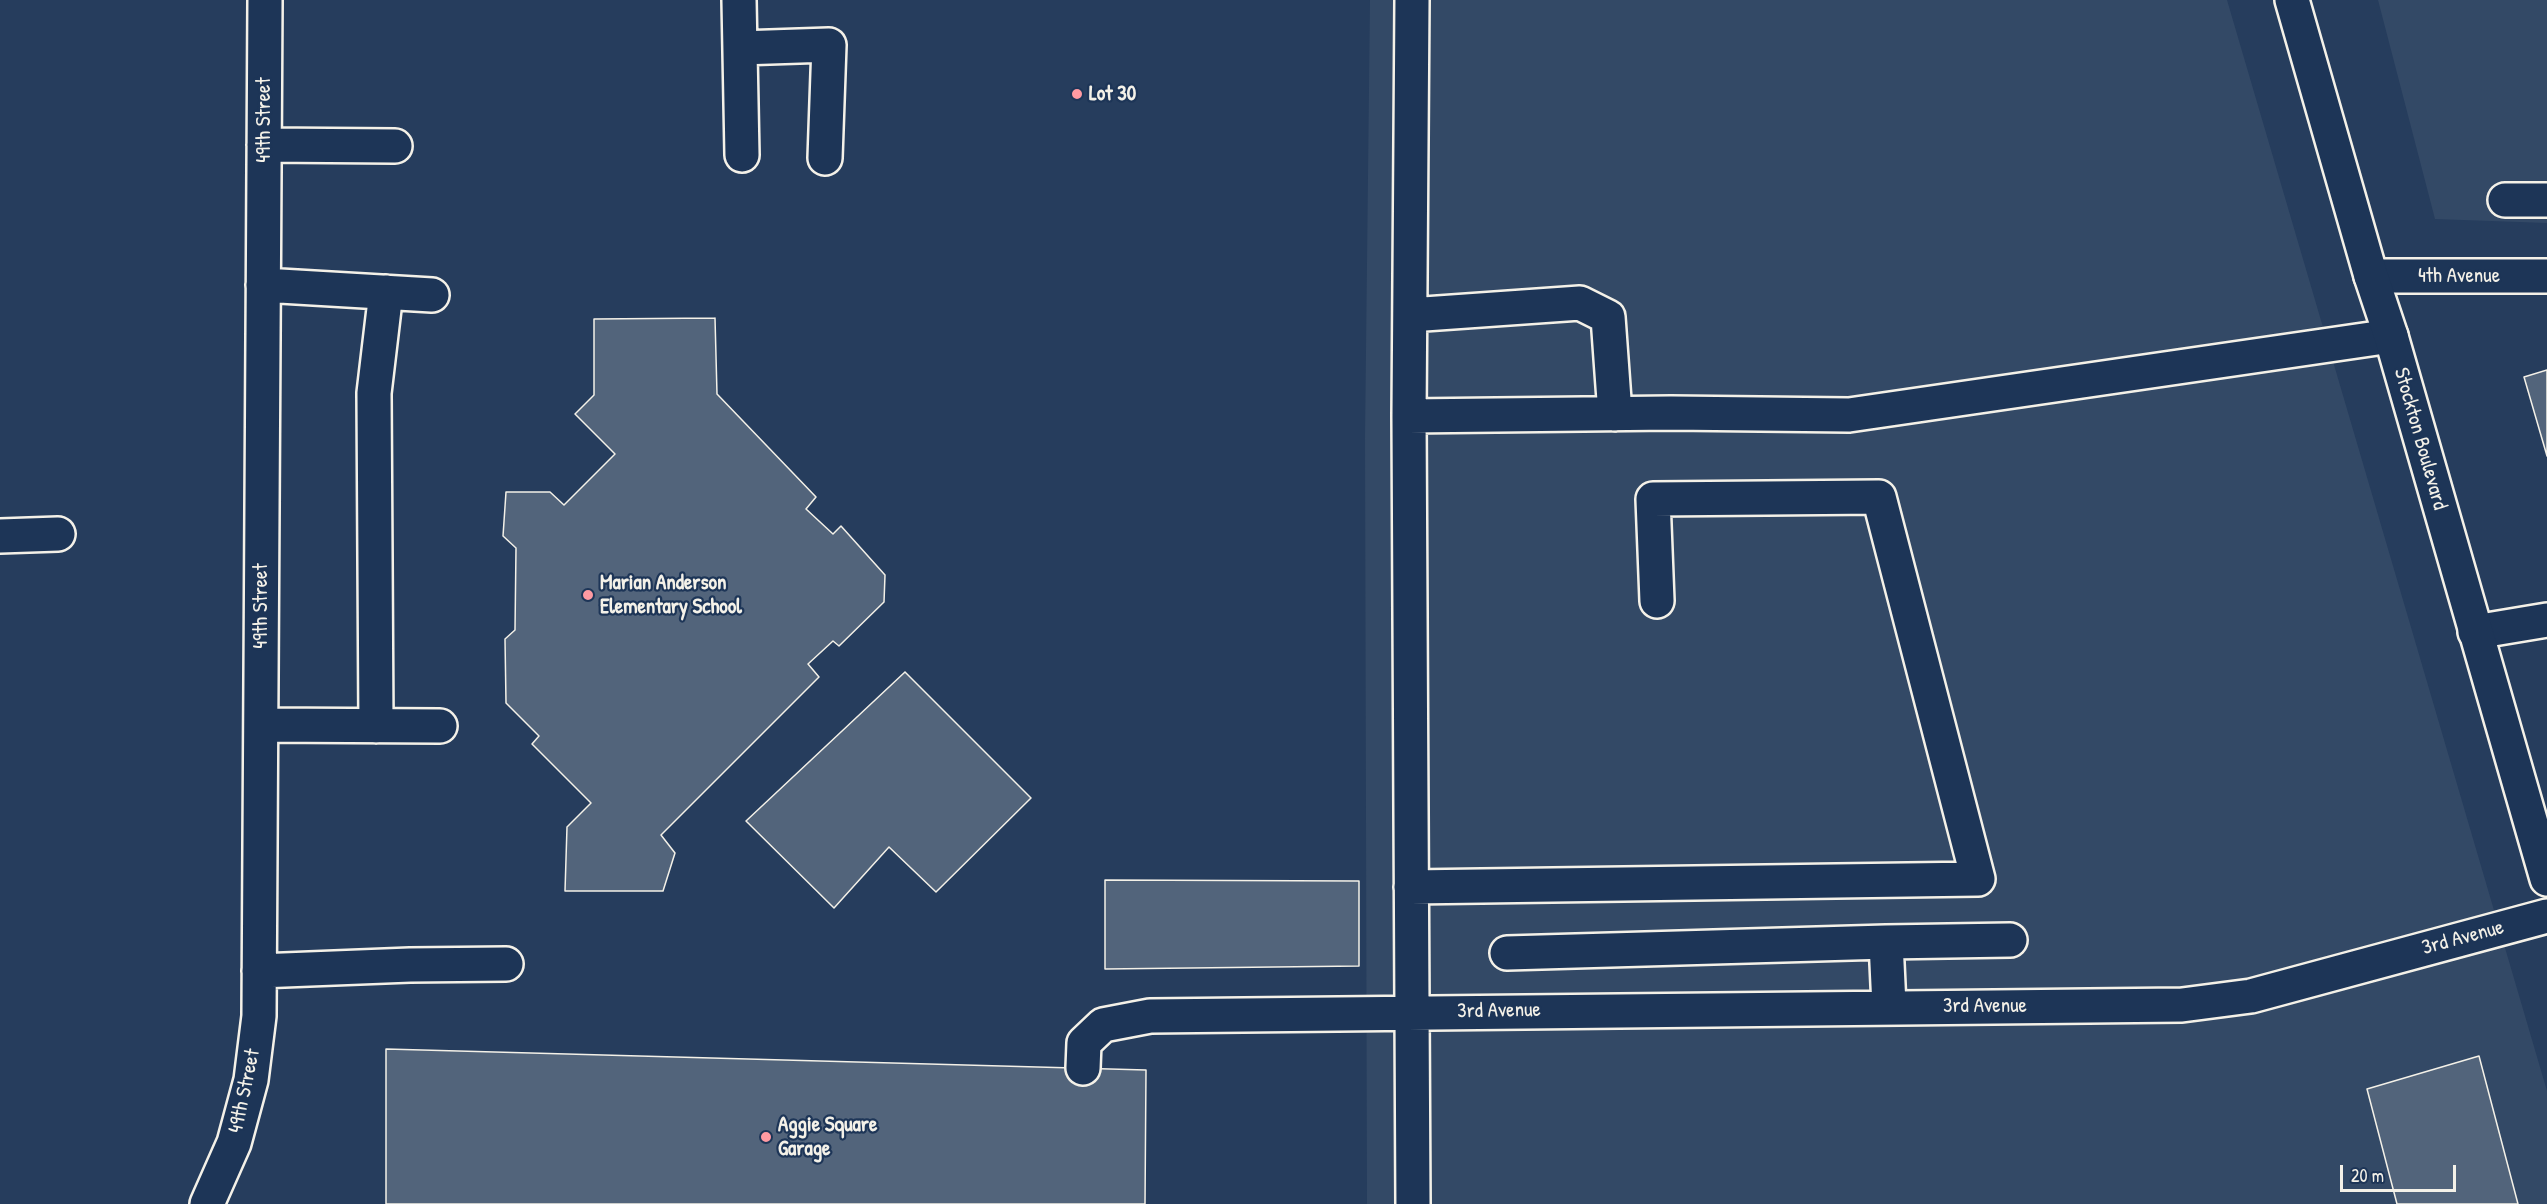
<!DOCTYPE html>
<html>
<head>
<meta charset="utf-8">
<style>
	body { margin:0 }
	#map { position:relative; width:2547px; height:1204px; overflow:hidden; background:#263d5d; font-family:"Patrick Hand",sans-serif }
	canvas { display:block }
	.scale { position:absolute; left:2340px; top:1165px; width:116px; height:27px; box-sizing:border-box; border:3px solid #f4f1e8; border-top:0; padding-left:8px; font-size:18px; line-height:21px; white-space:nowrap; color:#f4f1e8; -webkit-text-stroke:4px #1d3557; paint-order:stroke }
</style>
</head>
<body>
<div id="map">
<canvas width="2547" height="1204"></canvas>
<div class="scale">20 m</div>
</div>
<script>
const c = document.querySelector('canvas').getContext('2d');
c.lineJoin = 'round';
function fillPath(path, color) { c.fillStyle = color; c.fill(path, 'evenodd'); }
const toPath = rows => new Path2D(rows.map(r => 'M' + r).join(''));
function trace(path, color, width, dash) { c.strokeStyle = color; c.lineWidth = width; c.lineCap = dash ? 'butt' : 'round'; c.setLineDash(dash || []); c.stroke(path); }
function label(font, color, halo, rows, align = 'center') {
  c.font = font + ' "Patrick Hand",sans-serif'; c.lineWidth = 4.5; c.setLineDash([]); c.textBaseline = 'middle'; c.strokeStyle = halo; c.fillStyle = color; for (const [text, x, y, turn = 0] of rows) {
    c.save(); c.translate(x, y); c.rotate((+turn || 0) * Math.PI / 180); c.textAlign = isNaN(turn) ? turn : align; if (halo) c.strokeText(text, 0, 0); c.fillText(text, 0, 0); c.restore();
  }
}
fillPath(toPath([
	[1370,0,2227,0,2547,1091,2547,1204,1367,1204,1365,438],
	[2378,0,2547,0,2547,223,2435,219]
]), '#334966');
const building = toPath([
	[715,318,717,394,816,497,806,509,833,534,841,526,885,575,884,602,839,646,833,641,808,664,819,677,661,835,675,853,663,891,565,891,567,827,591,803,532,744,539,736,506,703,505,639,515,630,516,548,503,536,506,492,550,492,564,505,615,454,575,414,594,395,594,319,715,318],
	[2547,370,2547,456,2524,377,2547,370],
	[905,672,1031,798,936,892,889,847,834,908,746,821,905,672],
	[1105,880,1359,881,1359,966,1105,969,1105,880],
	[386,1049,1146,1070,1145,1204,386,1204,386,1049],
	[2479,1056,2518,1204,2397,1204,2367,1089,2479,1056]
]);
fillPath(building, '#52647b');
trace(building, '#f4f1e8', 1.5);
const minor = toPath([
	[739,0,742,155],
	[1412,0,1409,416,1413,1204],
	[740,48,829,45,825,158],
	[264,145,395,146],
	[2505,200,2547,200],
	[2371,276,2547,276],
	[263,285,432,295],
	[1410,315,1580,303,1608,317,1615,414],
	[1409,416,1671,413,1849,415,2391,336],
	[0,536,58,534],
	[2475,632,2547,620],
	[261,725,440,726],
	[376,726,374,393,386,292],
	[1411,887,1978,879,1879,497,1653,499,1657,601],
	[1886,942,2010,940],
	[1507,953,1886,942,1889,1006],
	[259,971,410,965,506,964],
	[1083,1068,1084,1043,1103,1025,1150,1016,2182,1005,2251,996,2547,916],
	[207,1204,234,1143,251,1080,259,1016,265,0]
]);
const major = toPath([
	[2292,0,2371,276,2391,336,2547,879]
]);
trace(minor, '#f4f1e8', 38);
trace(major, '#f4f1e8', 38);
trace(minor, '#1d3557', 33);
trace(major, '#1d3557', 33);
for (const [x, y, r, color] of [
	[1077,94,6,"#ff9aa2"],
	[588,595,6,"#ff9aa2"],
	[766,1137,6,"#ff9aa2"]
]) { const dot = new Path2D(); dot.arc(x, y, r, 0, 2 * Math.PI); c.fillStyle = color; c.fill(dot); trace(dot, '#1d3557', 2); }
label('bold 21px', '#f4f1e8', '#1d3557', [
	["Lot 30",1089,94],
	["Marian Anderson",600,583],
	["Elementary School",600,607],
	["Aggie Square",778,1125],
	["Garage",778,1149]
], 'left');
label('21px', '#f4f1e8', '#1d3557', [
	["49th Street",264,120,-90],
	["4th Avenue",2459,276],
	["Stockton Boulevard",2420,439,74],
	["49th Street",261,606,-90],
	["3rd Avenue",2463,938,-15],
	["3rd Avenue",1985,1006],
	["3rd Avenue",1499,1011,-1],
	["49th Street",245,1091,-78]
]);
</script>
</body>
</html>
